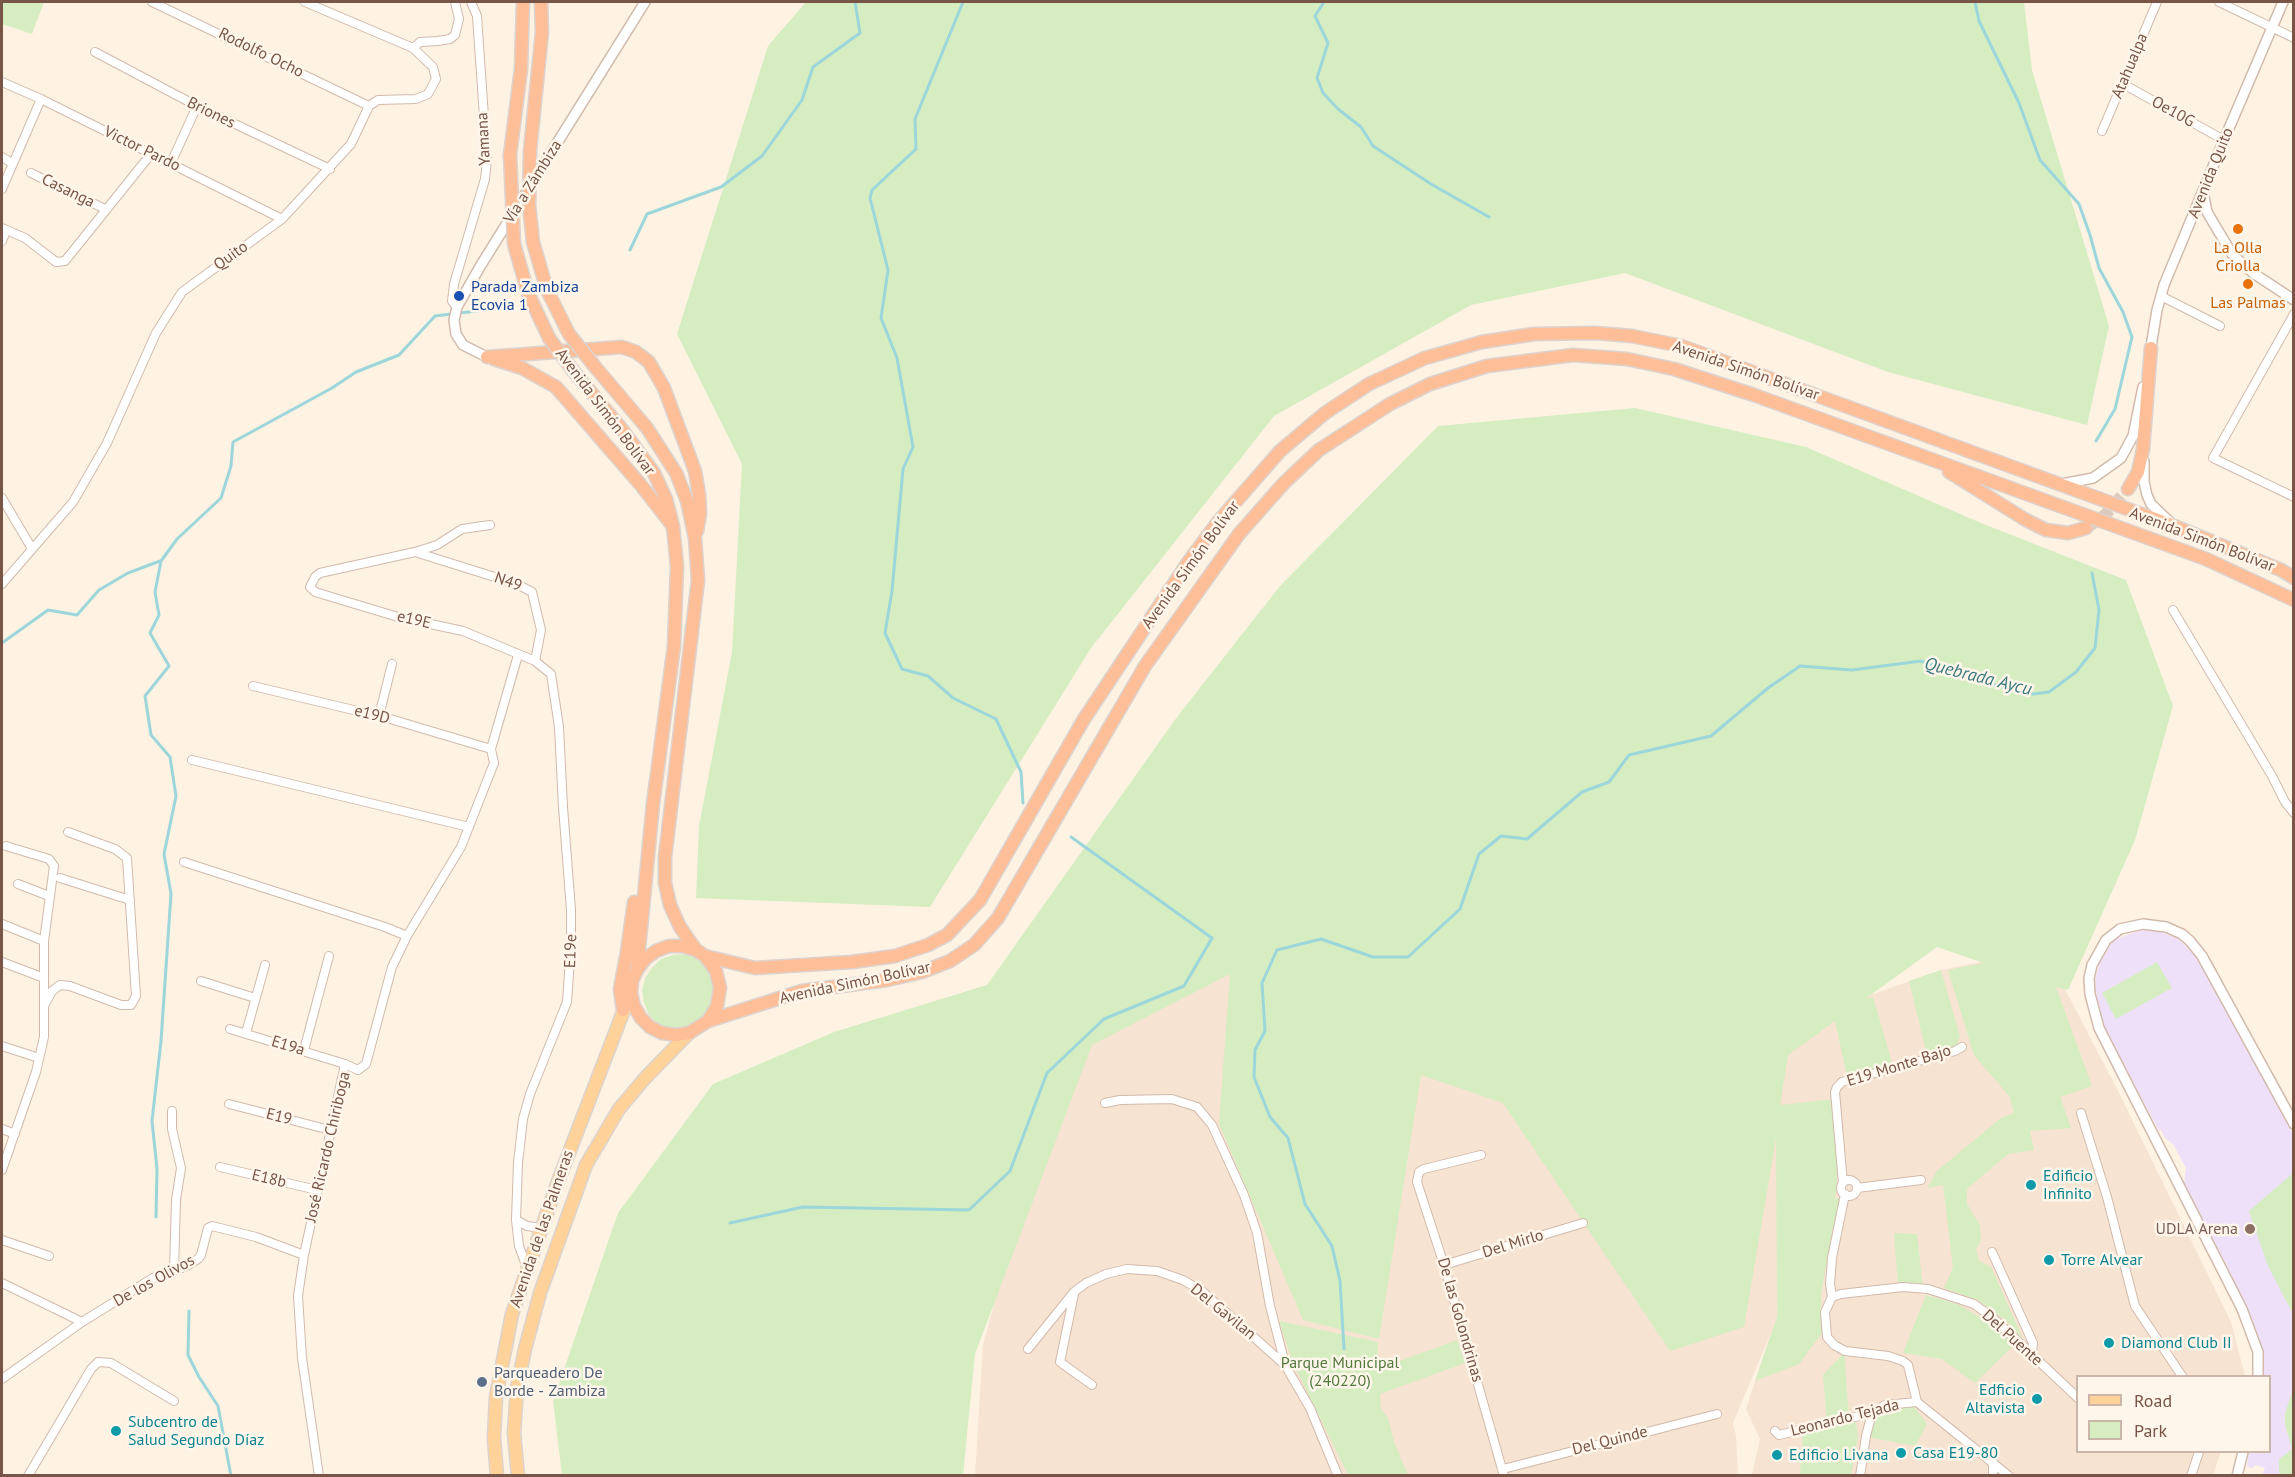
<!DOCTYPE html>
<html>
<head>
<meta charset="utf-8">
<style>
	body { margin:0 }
	#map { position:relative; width:2295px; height:1477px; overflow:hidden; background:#fef2e3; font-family:"PT Sans",sans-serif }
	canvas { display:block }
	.frame { position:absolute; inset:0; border:3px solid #785547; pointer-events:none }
	.legend { position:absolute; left:2076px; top:1375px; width:195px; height:78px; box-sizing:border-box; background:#fff6eb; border:2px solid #c9b6a9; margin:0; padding:8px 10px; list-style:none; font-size:18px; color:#785547 }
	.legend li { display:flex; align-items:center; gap:12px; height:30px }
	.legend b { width:30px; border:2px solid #c9b6a9 }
</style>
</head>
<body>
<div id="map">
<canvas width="2295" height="1477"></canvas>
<div class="frame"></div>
<ul class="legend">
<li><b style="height:8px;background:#ffd299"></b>Road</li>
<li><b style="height:16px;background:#d5edc1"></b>Park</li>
</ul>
</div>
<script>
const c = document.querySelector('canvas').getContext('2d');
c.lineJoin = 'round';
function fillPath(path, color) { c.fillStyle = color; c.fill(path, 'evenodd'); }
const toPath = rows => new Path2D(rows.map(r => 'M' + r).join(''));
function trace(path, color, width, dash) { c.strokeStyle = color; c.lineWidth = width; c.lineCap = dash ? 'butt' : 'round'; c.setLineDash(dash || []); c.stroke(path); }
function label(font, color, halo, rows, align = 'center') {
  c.font = font + ' "PT Sans",sans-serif'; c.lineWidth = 5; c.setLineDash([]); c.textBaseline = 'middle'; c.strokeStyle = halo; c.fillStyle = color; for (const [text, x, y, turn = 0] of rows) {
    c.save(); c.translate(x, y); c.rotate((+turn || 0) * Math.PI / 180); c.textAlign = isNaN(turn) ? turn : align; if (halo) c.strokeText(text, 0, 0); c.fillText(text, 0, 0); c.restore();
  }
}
fillPath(toPath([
	[1344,930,1775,1029,1941,970,2044,949,2117,1089,2231,1322,2245,1376,2078,1376,2078,1452,2221,1452,2213,1475,1752,1475,1760,1439,1746,1409,1772,1330,1733,1423,1736,1436,1738,1475,975,1476,983,1345,1055,1078,1176,970]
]), '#f6e3d1');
fillPath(toPath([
	[2141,930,2154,930,2178,938,2198,958,2293,1134,2293,1475,2262,1475,2265,1468,2255,1465,2253,1468,2247,1467,2249,1452,2270,1452,2270,1376,2264,1376,2262,1351,2258,1335,2231,1274,2184,1184,2186,1168,2173,1144,2165,1138,2161,1130,2159,1131,2105,1029,2098,1009,2095,979,2102,954,2114,940]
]), '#efe0fa');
fillPath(toPath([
	[2,2,44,2,32,34,2,24],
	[806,2,2024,2,2032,70,2109,326,2087,425,1888,372,1625,273,1471,305,1274,416,1091,648,930,907,696,898,699,826,732,652,742,464,677,334,768,46],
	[1635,408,1806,447,1981,523,2126,580,2173,706,2135,840,2068,990,2056,987,2092,1086,2060,1097,2071,1128,2030,1131,2034,1150,2008,1154,1967,1189,1967,1204,1980,1225,1981,1240,1976,1249,1979,1261,1991,1267,2023,1339,2005,1320,1978,1300,1944,1288,1953,1268,1943,1185,1927,1188,1937,1171,2001,1118,2014,1113,2010,1097,1974,1055,1948,970,1984,963,1937,947,1865,999,1873,997,1893,1066,1848,1081,1835,1021,1788,1055,1780,1105,1836,1099,1837,1181,1835,1199,1842,1197,1832,1232,1821,1294,1822,1333,1799,1364,1755,1381,1777,1317,1776,1138,1744,1327,1670,1351,1503,1103,1421,1075,1379,1339,1303,1320,1219,1124,1230,974,1092,1045,975,1354,963,1475,562,1475,553,1401,618,1213,713,1084,834,1032,987,985,1177,717,1280,586,1438,426],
	[686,954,698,958,708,966,715,976,713,1012,682,1031,669,1029,658,1024,649,1015,644,1003,642,991,645,978,652,968,661,959,673,955],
	[2157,962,2172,988,2116,1019,2102,993],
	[1941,970,1960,1037,1957,1045,1927,1055,1909,981],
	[2293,1173,2293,1314,2268,1266,2249,1211],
	[1894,1233,1917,1234,1923,1289,1898,1288],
	[1926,1295,1957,1304,1994,1325,2014,1345,1975,1383,1942,1359,1903,1353],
	[1279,1321,1378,1342,1378,1369,1457,1340,1465,1363,1380,1394,1381,1409,1388,1418,1394,1442,1408,1475,1348,1475,1293,1363],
	[1844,1353,1849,1417,1827,1423,1823,1375],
	[2293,1389,2293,1475,2279,1475,2279,1459,2292,1449,2285,1425,2285,1413],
	[1912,1404,1927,1424,1915,1446,1868,1437,1866,1419],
	[1856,1422,1858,1437,1851,1475,1800,1475,1803,1433]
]), '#d5edc1');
trace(toPath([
	[963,2,915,119,916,149,872,190,870,198,888,270,881,318,897,358,913,447,903,469,892,591,885,633,902,669,928,676,953,698,996,719,1021,772,1023,803],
	[1324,2,1315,16,1328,43,1317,78,1323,93,1338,109,1361,127,1373,146,1431,184,1489,217],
	[1975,2,1979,21,2019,103,2040,160,2079,204,2090,235,2099,268,2123,312,2132,337,2115,409,2096,441],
	[630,250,647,214,721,187,762,156,802,100,813,67,860,33,855,2],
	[459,313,505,308],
	[2,643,48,610,77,615,99,590,128,573,160,561],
	[156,1217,157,1169,152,1121,161,1041,171,894,164,854,176,796,170,757,151,735,145,696,169,666,150,633,159,615,155,592,161,561,177,539,221,498,231,466,233,442,332,388,356,372,399,355,435,316,452,314],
	[730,1223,803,1207,969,1210,1010,1171,1047,1073,1104,1019,1184,986,1212,938,1071,837],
	[189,1311,188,1355,199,1377,218,1406,231,1476],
	[1344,1349,1340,1281,1332,1246,1305,1204,1288,1138,1270,1117,1254,1077,1255,1050,1265,1031,1262,983,1277,950,1321,939,1373,957,1408,957,1460,909,1479,854,1501,836,1527,839,1582,792,1609,782,1629,755,1711,736,1768,688,1800,666,1852,670,1921,661,2012,690,2033,694,2049,692,2076,672,2095,648,2099,610,2092,573]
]), '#9cd6db', 3);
trace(toPath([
	[2086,528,2105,515,2128,489]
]), '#dccbbc', 12, [12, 6]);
const minor = toPath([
	[152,2,369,106],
	[305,2,413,48],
	[2219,2,2294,38],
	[95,52,197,106,330,169],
	[2,82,41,99,282,219],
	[2123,84,2224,140],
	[2102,131,2157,2],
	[2,157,12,163],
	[171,163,197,106],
	[31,173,105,209],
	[2,189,41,99],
	[2,228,25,238,56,262,65,261,151,154],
	[2,241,6,231],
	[2161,296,2220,326],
	[457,307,452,301,454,284,485,179,487,160,477,16,471,2],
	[2294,314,2213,458,2294,497],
	[2,498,31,547],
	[490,525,462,529,437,545,415,552,320,573,315,577,310,587,315,592,398,617,463,631,535,661,551,674,559,727,563,807,571,910,571,944,567,1002,530,1094,523,1119,518,1163,516,1220,519,1246,527,1268],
	[415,552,517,584,532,592,541,630,535,661],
	[2,584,73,502,107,443,156,333,182,292,282,219,351,144,369,106,378,100,416,99,428,94,436,79,433,67,413,48,420,42,438,41,450,39,455,35,459,19,455,2],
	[2173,610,2272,776,2285,802,2294,813],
	[253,686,387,718,491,749],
	[379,716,392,664],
	[192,760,469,827],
	[184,862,385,927,407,936],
	[60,878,130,900],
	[18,884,49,896],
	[2,924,44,941],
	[2,962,44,978],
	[201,981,255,998],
	[45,1004,52,991,60,985,70,986,121,1005,131,1005,136,996,127,858,115,849,68,832],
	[230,1029,345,1064],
	[246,1033,265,965],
	[2,1046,39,1058],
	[304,1050,329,956],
	[1105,1103,1120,1100,1172,1099,1197,1107,1212,1125,1244,1195,1257,1233,1270,1306,1285,1364],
	[229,1104,330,1130],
	[172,1111,172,1129,181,1168,176,1200,174,1271],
	[2081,1113,2107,1197,2135,1306,2182,1376],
	[2,1129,15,1134],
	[1481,1155,1424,1169,1419,1172,1417,1182,1444,1265,1504,1476],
	[220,1167,317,1190],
	[2,1170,36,1072,44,1037,44,941,54,866,49,859,6,846],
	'1841 1188a8 8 0 1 1 16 0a8 8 0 1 1-16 0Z',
	[1843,1183,1835,1092,1837,1087,1842,1082,1955,1051,1962,1047],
	[1857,1188,1921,1180],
	[1845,1194,1832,1258,1830,1284,1832,1297,1825,1312,1827,1337,1834,1345,1845,1351,1888,1356,1903,1361,1908,1365,1917,1402],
	[516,1220,527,1226,541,1228],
	[2,1240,49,1256],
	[1992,1252,2033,1343,2032,1356],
	[1444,1265,1583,1223],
	[2,1283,82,1322],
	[1074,1294,1060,1362,1092,1385],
	[1832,1297,1841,1294,1903,1287,1928,1289,1974,1304,1993,1318,2078,1398],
	[1028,1349,1074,1292,1086,1283,1106,1274,1127,1269,1157,1271,1183,1280,1202,1291,1285,1365,1310,1408,1338,1476],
	[2,1379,82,1322,153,1278,187,1266,198,1259,201,1255,208,1228,212,1226,256,1237,304,1255],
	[1917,1402,2009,1476],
	[1775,1431,1779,1435,1872,1413,1885,1405,1917,1402],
	[1503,1469,1717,1414],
	[28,1476,91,1369,98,1362,111,1363,174,1401],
	[319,1476,302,1358,298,1296,304,1255,345,1064,358,1070,366,1064,392,967,407,936,461,847,494,763,491,749,518,655],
	[1860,1476,1866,1436,1872,1413],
	[1993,1476,1993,1462],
	[2191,1476,2199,1452]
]);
const tertiary = toPath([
	[2203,191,2207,212,2232,254,2253,273,2294,300],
	[2150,353,2157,310,2164,285,2224,140,2283,2],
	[487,357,463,345,456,334,454,320,457,307,481,265,645,2],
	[2144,461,2144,482,2147,495,2151,504,2172,524],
	[2062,484,2093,478,2121,458,2133,436,2143,387],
	[2258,1376,2258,1352,2242,1309,2099,1028,2090,994,2089,978,2092,965,2106,940,2120,929,2143,924,2166,927,2182,934,2190,941,2202,956,2294,1124],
	[2237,1476,2243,1452]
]);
const primary = toPath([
	[497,1476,494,1438,496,1397,512,1314,557,1184,627,1002],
	[518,1476,514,1433,517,1388,525,1349,540,1293,586,1165,619,1109,646,1077,689,1033]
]);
const trunk = toPath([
	[530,151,542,32,541,2],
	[510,155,521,69,523,2],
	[487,357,622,347,636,352,649,362,664,388,695,471,699,495,700,514,697,531],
	[494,359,522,368,556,387,640,484,672,525],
	[596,368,647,428,676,473,687,501,695,538,698,580,665,857,665,883,670,905,680,927,696,950],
	[574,372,621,428,654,473,666,499,673,526,677,566,674,646,653,804,637,969],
	[1949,472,2026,520,2046,530,2068,533,2086,528],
	[2128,489,2138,472,2143,449,2151,348],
	[705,956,716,971,720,988,717,1006,708,1021,689,1033,676,1035,662,1033,650,1027,641,1018,634,1006,631,993,632,981,637,970,645,959,656,951,669,946,683,946,696,950,705,956,755,968,852,962,895,956,928,945,947,935,980,900,1084,719,1189,561,1218,522,1280,451,1325,413,1369,384,1425,358,1482,342,1534,334,1595,333,1632,336,1681,346,2174,526,2281,570,2294,578],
	[623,1010,620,989,627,952,634,902],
	[708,1021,802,991,887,980,922,972,950,961,974,945,998,918,1145,666,1239,534,1284,483,1319,450,1390,404,1430,384,1487,366,1573,355,1627,359,1674,369,1754,395,2206,559,2294,600]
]);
trace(minor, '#d2baab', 10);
trace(tertiary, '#d2baab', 12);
trace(primary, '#dcd3cf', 15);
trace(trunk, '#dcd3cf', 15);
trace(minor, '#fff', 8);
trace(tertiary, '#fff', 9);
trace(primary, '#ffd299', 12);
trace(trunk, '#febe98', 12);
const trunkBridge = toPath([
	[530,151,529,205,533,242,547,290,569,334,596,368],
	[510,155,514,244,528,293,549,338,574,372]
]);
trace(trunkBridge, '#dcd3cf', 15, []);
trace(trunkBridge, '#febe98', 12);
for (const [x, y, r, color] of [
	[2238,229,6,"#e8710a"],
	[2248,284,6,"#e8710a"],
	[459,296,6,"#1a4fb4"],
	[2031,1185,6,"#0f9aa8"],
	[2250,1229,6,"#8d6e63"],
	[2049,1260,6,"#0f9aa8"],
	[2109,1343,6,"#0f9aa8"],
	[482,1382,6,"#5c6f8a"],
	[2037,1399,6,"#0f9aa8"],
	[116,1431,6,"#0f9aa8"],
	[1901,1453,6,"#0f9aa8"],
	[1777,1455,6,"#0f9aa8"]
]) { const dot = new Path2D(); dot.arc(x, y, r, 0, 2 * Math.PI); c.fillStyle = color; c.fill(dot); trace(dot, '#fff6eb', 2); }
label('16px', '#785547', '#fff6eb', [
	["Rodolfo Ocho",261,53,26],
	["Atahualpa",2130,66,-67],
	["Oe10G",2173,112,29],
	["Briones",211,113,26],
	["Yamana",484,139,-93],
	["Victor Pardo",142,149,26],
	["Avenida Quito",2211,173,-68],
	["Vía a Zámbiza",533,182,-58],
	["Casanga",68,191,26],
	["Quito",231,256,-36],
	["Avenida Simón Bolívar",1746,371,19],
	["Avenida Simón Bolívar",605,412,53],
	["Avenida Simón Bolívar",2202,540,21],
	["Avenida Simón Bolívar",1191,565,-54],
	["N49",508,582,20],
	["e19E",414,620,13],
	["e19D",372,715,14],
	["E19e",571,951,-88],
	["Avenida Simón Bolívar",855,983,-12],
	["E19a",288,1046,17],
	["E19 Monte Bajo",1899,1066,-17],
	["E19",279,1117,14],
	["José Ricardo Chiriboga",328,1147,-77],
	["E18b",269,1179,13],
	["Avenida de las Palmeras",542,1229,-71],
	["Del Mirlo",1513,1244,-17],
	["De los Olivos",154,1281,-29],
	["Del Gavilan",1223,1312,39],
	["De las Golondrinas",1460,1320,74],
	["Del Puente",2012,1338,42],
	["Leonardo Tejada",1845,1418,-14],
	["Del Quinde",1610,1441,-14]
]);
label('16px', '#c56008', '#fff6eb', [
	["La Olla",2238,248],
	["Criolla",2238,266],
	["Las Palmas",2248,303]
]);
label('16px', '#164399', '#fff6eb', [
	["Parada Zambiza",471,287],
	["Ecovia 1",471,305]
], 'left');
label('16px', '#0d838f', '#fff6eb', [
	["Edificio",2043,1176],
	["Infinito",2043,1194],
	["Torre Alvear",2061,1260],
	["Diamond Club II",2121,1343],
	["Edficio",2025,1390,"right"],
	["Altavista",2025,1408,"right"],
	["Subcentro de",128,1422],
	["Salud Segundo Díaz",128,1440],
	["Casa E19-80",1913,1453],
	["Edificio Livana",1789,1455]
], 'left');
label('16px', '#785e54', '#fff6eb', [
	["UDLA Arena",2238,1229]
], 'right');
label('16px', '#52793c', '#fff6eb', [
	["Parque Municipal",1340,1363],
	["(240220)",1340,1381]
]);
label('16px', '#4e5e75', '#fff6eb', [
	["Parqueadero De",494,1373],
	["Borde - Zambiza",494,1391]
], 'left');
label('italic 18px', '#3a787e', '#fff6eb', [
	["Quebrada Aycu",1978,677,14]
]);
</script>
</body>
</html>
